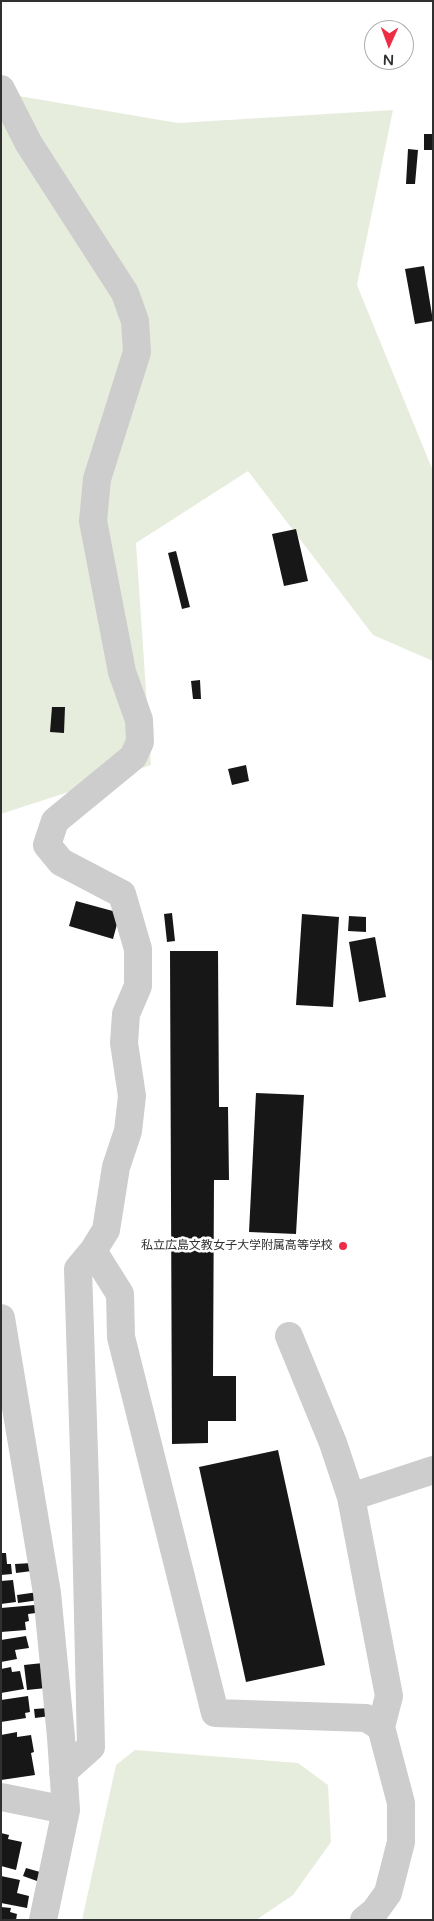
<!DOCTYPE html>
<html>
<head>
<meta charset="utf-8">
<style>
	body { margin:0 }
	#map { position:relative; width:434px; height:1921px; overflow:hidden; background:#fff; font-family:"Varela Round",sans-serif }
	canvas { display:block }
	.frame { position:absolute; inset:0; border:2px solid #303030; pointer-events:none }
	.north { position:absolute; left:364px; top:20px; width:50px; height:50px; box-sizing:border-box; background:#fff; border:1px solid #acacac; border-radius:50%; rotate:182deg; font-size:14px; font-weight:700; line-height:20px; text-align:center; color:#303030 }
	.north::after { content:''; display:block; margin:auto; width:18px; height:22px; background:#ed2c46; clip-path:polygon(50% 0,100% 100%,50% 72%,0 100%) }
</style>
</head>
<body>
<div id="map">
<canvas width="434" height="1921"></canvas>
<div class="frame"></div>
<div class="north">N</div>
</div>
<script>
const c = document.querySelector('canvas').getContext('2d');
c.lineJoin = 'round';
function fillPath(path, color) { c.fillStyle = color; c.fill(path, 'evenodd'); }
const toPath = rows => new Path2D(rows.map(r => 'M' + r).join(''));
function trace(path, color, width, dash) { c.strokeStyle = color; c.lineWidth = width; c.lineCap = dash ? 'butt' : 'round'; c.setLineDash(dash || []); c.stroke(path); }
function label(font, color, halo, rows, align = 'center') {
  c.font = font + ' "Varela Round","Noto Sans JP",sans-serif'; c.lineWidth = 5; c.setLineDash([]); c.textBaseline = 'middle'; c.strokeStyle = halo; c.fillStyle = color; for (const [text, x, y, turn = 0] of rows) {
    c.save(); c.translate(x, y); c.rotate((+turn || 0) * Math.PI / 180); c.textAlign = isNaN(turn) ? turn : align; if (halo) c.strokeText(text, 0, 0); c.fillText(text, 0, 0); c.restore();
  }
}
fillPath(toPath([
	[1,93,178,123,393,110,357,285,433,471,433,661,373,635,248,471,136,543,151,765,1,814],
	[135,1750,298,1763,328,1785,331,1842,293,1895,256,1920,82,1920,116,1765]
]), '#e7eddd');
fillPath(toPath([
	[424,134,433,134,433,150,424,150],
	[408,149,418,150,415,184,406,184],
	[424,266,433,321,415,324,405,269],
	[296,529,308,581,284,586,272,534],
	[176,551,190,607,182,609,168,553],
	[200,680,201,699,193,699,191,681],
	[52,707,65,707,64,733,50,732],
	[246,765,249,781,232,785,228,769],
	[76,901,120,913,113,939,69,926],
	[172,913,175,941,167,942,164,914],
	[302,914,339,917,333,1007,296,1005],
	[349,916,366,917,366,932,348,931],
	[375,937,386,997,359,1002,349,942],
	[170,951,218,951,219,1107,228,1107,229,1180,214,1180,213,1376,236,1376,236,1421,208,1421,208,1443,172,1444],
	[256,1093,304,1095,296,1234,249,1232],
	[278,1450,325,1665,246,1682,199,1467],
	[1,1553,6,1553,7,1564,11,1564,12,1574,1,1575],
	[32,1563,32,1571,16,1573,15,1564],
	[13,1580,16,1602,1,1604,1,1581],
	[38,1592,39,1600,18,1603,17,1595],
	[35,1605,36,1613,28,1614,29,1621,25,1622,26,1630,1,1632,1,1608],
	[26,1636,29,1648,15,1650,17,1659,1,1662,1,1640],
	[43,1663,46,1688,27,1690,24,1665],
	[11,1667,12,1672,20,1671,24,1689,1,1693,1,1669],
	[28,1696,30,1712,25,1713,26,1718,1,1722,1,1700],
	[49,1708,50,1716,35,1718,34,1709],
	[17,1732,17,1737,31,1735,34,1752,31,1753,35,1775,1,1780,1,1735],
	[1,1833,9,1835,8,1839,22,1842,16,1870,1,1866],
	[26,1868,40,1872,37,1881,23,1876],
	[1,1876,20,1880,17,1893,29,1896,27,1908,1,1903],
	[1,1907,11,1908,10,1912,17,1914,16,1920,1,1920]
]), '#171717');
trace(toPath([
	[1,89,29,144,125,293,135,321,137,352,97,479,93,521,122,672,139,720,140,742,133,757,55,821,47,845,61,862,122,894,138,949,138,986,126,1014,124,1043,132,1096,128,1131,116,1167,106,1230,93,1251,78,1269,85,1484,91,1747,63,1772],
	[93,1251,120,1294,121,1337,215,1713,366,1718,381,1727,401,1803,401,1842,388,1893,375,1911,364,1920],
	[1,1318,47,1593,61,1737,66,1810,43,1920],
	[289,1336,333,1443,351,1497,389,1696,381,1727],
	[351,1497,433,1470],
	[1,1797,66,1810]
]), '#cdcdcd', 28);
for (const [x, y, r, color] of [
	[343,1246,5,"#ed2c46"]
]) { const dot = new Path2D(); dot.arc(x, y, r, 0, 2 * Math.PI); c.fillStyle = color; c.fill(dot); trace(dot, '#fff', 2); }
label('12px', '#303030', '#fff', [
	["私立広島文教女子大学附属高等学校",333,1246]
], 'right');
</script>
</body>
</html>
